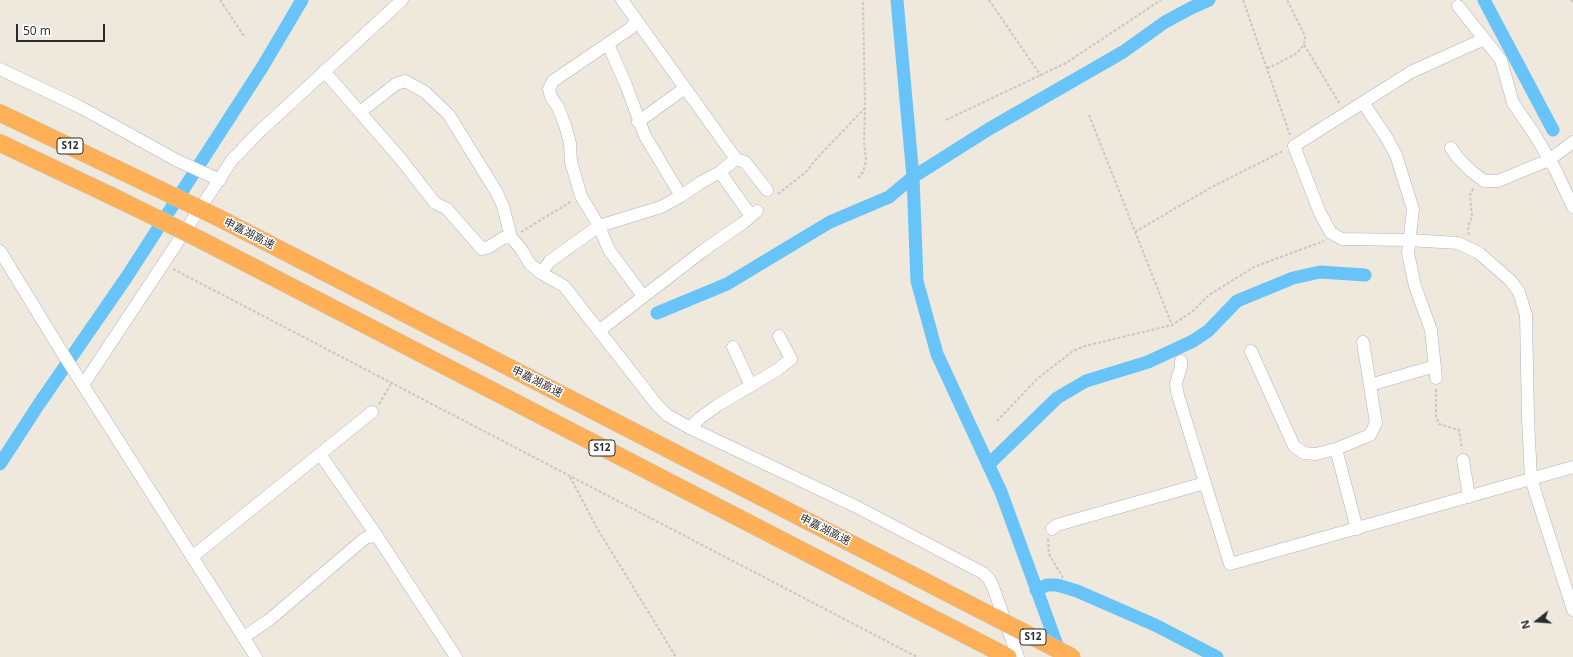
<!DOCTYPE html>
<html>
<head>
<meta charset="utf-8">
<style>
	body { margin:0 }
	#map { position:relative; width:1573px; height:657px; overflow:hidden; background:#eee8dd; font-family:"Open Sans",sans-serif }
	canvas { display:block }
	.north { position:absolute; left:1517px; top:601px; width:40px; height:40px; -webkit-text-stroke:3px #fff; paint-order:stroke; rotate:253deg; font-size:11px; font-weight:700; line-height:16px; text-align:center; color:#2b2b2b }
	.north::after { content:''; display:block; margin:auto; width:14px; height:18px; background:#2b2b2b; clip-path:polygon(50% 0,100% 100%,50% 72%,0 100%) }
	.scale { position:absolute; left:16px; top:24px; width:89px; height:18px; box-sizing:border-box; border:2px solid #2b2b2b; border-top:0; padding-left:5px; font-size:12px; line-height:14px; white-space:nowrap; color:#2b2b2b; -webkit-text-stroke:3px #fff; paint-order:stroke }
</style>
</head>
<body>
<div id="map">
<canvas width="1573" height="657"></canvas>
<div class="north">N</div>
<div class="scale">50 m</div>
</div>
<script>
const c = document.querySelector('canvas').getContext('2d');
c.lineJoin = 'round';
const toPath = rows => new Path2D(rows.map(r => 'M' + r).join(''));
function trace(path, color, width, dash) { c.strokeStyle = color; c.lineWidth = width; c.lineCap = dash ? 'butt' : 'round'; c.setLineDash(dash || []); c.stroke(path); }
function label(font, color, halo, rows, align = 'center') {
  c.font = font + ' "Open Sans","Noto Sans SC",sans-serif'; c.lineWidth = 3; c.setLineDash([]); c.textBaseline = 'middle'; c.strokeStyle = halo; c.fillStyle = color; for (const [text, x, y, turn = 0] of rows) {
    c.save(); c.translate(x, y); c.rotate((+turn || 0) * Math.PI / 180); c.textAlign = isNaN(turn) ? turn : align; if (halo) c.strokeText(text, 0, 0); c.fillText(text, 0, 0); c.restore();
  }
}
trace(toPath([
	[897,0,913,177,917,281,937,354,1001,492,1061,656],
	[1484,0,1553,130],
	[657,313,727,284,830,222,889,197,913,177,989,129,1123,52,1165,22,1191,8,1209,0],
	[0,464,39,404,126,278,263,66,302,0],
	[988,465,1057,398,1086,381,1148,362,1193,341,1208,331,1237,301,1293,278,1320,272,1365,275],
	[1036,590,1047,585,1057,585,1077,591,1155,625,1217,657]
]), '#68c3f8', 13);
const minor = toPath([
	[622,0,736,159,745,162,767,190],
	[1458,6,1501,60,1513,103,1535,135,1556,171,1573,207],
	[636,20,631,28,553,81,549,89,551,97,558,107,565,125,570,143,571,162,581,196,599,226,609,250,643,296],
	[1484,39,1411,72,1294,146,1320,213,1331,233,1342,239,1409,240,1458,243,1479,253,1511,281,1519,292,1526,315,1528,418,1531,479,1573,610],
	[608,44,626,85,645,136,681,196],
	[0,69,80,107,178,161,220,180],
	[324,71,399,157,435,203,447,209,482,249,489,247,503,238,511,237,521,249,530,264,541,273,564,286,657,405,667,415,690,428,857,507,983,573,989,579,993,587,1018,657],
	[1363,103,1385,135,1396,155,1413,209,1408,253,1415,286,1431,330,1436,378],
	[360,112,396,84,405,81,425,92,449,115,497,193,503,206,511,237],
	[638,122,685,88],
	[1451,148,1458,158,1471,171,1484,181,1498,181,1549,160,1573,142],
	[720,172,751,216],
	[0,251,60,349,256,657],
	[541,273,550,261,599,226,661,207,681,196,700,183,720,172,736,159],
	[600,330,704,250,743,223,757,211],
	[733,347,751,386],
	[1251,351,1294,446,1304,453,1316,454,1336,449,1370,435,1376,423,1363,342],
	[1181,361,1181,367,1176,383,1177,392,1230,564,1573,467],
	[83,385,232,160,258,133,402,0],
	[1370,385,1435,366],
	[690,428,700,418,718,405,777,370,791,359,779,336],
	[1336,449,1357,529],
	[320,454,377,536,456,657],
	[1463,460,1469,497],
	[1052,529,1057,525,1205,483],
	[192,557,372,412],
	[244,637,269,620,364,539,368,537,377,536]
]);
const highway = toPath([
	[0,113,140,180],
	[0,143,122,201],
	[219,218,994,617],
	[201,240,1008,657]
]);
trace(minor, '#b1b1c0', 13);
trace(highway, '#c8c8c8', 18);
trace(toPath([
	[220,0,244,36],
	[989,0,1041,76],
	[1243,0,1290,135],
	[1571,0,1573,2],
	[1304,45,1340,104],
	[1267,68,1275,65,1297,53,1304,45,1305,36,1287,0],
	[1089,115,1172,325],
	[946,120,1066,63,1161,0],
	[858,178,863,172,866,161,864,141,865,108,863,0],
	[778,194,806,172,818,157,865,108],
	[521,232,572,201],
	[1135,232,1210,188,1283,151],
	[1469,235,1468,227,1472,217,1470,195,1474,187],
	[173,269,917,657],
	[1436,389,1436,416,1439,424,1459,430,1462,449],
	[379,404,391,384],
	[997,421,1037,379,1073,351,1085,346,1110,340,1172,325,1193,311,1209,295,1254,267,1324,241],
	[570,477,597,528,676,657],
	[1048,539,1049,554,1063,578]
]), '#c8c8c8', 2, [3, 2]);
trace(minor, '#fff', 12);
trace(highway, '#ffb057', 17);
const highwayBridge = toPath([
	[140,180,219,218],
	[122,201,201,240],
	[994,617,1072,657]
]);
trace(highwayBridge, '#c8c8c8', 18, []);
trace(highwayBridge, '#ffb057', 17);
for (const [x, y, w] of [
	[70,146,26],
	[602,448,26],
	[1033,637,26]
]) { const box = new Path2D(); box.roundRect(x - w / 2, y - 8, w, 16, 3); c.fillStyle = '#fff'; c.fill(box); trace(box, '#2b2b2b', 1); }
label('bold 10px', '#2b2b2b', null, [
	["S12",70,146],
	["S12",602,448],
	["S12",1033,637]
]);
label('11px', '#2b2b2b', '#fff', [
	["申嘉湖高速",249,234,27],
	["申嘉湖高速",537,382,27],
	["申嘉湖高速",825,530,27]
]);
</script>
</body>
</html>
